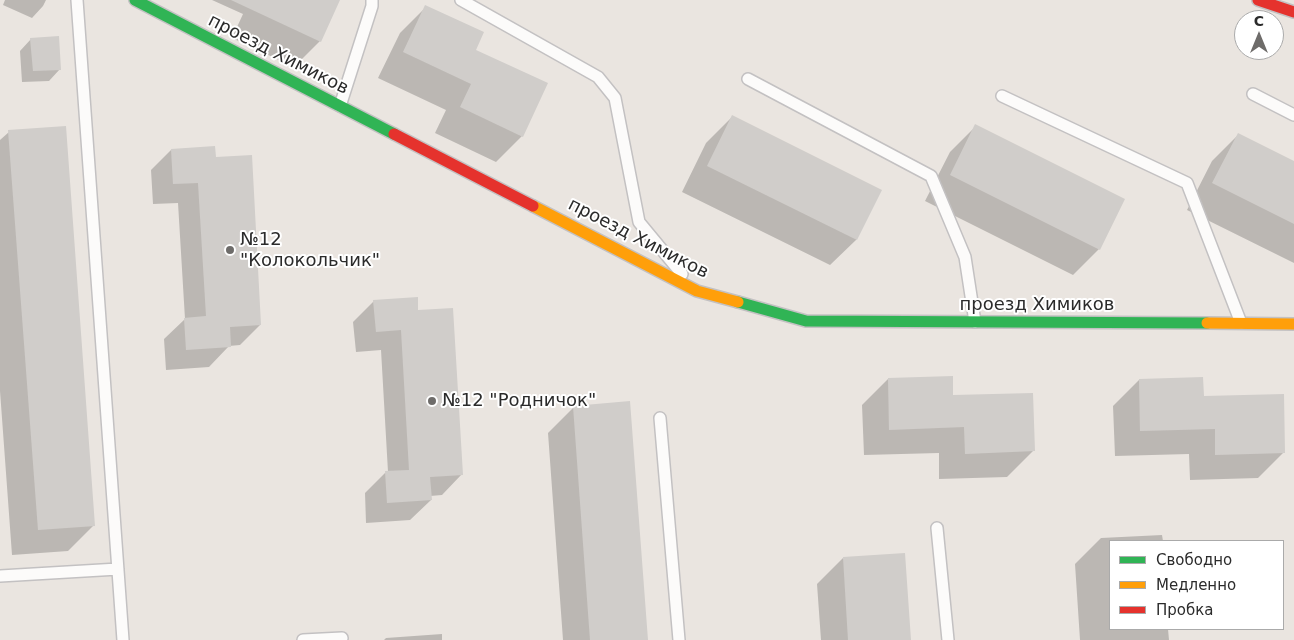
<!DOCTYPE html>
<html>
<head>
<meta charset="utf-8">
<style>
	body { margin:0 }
	#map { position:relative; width:1294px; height:640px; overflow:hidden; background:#eae5e0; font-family:"DejaVu Sans",sans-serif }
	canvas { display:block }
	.legend { position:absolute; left:1109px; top:540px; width:175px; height:90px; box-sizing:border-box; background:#fff; border:1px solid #aaa; margin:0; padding:6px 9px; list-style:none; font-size:15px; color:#2b2b2b }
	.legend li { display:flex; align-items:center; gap:10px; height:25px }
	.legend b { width:25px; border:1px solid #aaa }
	.north { position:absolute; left:1234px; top:10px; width:50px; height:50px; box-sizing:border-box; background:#fff; border:1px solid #aaa; border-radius:50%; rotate:0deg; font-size:14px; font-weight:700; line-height:20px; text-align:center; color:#2b2b2b }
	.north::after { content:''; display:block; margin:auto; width:18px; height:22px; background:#6e6c6a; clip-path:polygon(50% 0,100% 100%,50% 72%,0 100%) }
</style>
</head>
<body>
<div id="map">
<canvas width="1294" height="640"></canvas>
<ul class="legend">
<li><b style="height:6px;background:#30b455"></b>Свободно</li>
<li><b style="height:6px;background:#ff9f0a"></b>Медленно</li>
<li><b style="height:6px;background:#e5322d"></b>Пробка</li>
</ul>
<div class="north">С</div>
</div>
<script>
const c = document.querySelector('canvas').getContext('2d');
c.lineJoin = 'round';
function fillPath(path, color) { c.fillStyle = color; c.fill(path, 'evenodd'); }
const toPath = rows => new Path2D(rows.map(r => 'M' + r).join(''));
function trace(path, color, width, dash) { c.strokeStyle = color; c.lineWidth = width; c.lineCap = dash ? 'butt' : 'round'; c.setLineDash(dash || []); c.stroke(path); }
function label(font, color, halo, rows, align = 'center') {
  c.font = font + ' "DejaVu Sans",sans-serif'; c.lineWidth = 4; c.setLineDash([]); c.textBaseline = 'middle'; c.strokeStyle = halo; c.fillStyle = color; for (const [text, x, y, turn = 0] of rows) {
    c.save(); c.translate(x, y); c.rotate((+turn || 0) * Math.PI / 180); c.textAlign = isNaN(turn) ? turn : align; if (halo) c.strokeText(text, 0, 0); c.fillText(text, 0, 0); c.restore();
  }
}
fillPath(toPath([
	[5,0,46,0,43,6,32,18,3,5],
	[212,0,338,0,320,41,294,67,232,38,243,14],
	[426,7,474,51,522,136,496,162,435,133,446,110,378,78,400,33],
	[31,39,60,69,49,81,22,82,20,51],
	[732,117,880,191,856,240,830,265,682,192,706,143],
	[976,126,1099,249,1073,275,925,201,950,152],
	[9,132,94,525,68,551,12,555,0,391,0,140],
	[1238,135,1294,163,1294,263,1187,210,1212,161],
	[171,150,215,158,260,325,240,345,229,346,209,367,166,370,164,339,185,319,178,203,153,204,151,170],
	[374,301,417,311,462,474,442,495,430,496,431,500,410,520,366,523,365,493,385,473,388,472,381,350,356,352,353,322],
	[888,379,952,397,1033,451,1007,477,939,479,939,453,864,455,862,405],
	[1139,380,1203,398,1284,452,1258,478,1190,480,1189,454,1115,456,1113,406],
	[574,407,647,640,563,640,548,433],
	[1162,535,1163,541,1110,541,1110,629,1168,629,1169,640,1080,640,1075,564,1101,538],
	[843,558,910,640,821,640,817,584],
	[442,634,442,640,384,640,386,638]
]), '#0003');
fillPath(toPath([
	[231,0,340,0,321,42],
	[425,5,484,32,476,50,548,83,523,137,460,107,471,84,403,52],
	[59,36,61,70,33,71,30,38],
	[732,115,882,190,857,240,707,166],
	[975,124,1125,199,1100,250,950,175],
	[66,126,95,526,38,530,8,130],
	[1238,133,1294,161,1294,224,1212,183],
	[215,146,216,157,252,155,261,325,230,327,231,347,186,350,184,318,206,316,198,183,173,184,171,149],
	[418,297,418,310,453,308,463,475,430,477,432,500,387,503,385,471,409,470,401,330,376,332,373,300],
	[953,376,953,395,1033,393,1035,451,965,454,964,427,889,430,888,378],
	[1203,377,1204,396,1284,394,1285,453,1215,455,1215,429,1140,431,1139,379],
	[630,401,648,640,590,640,573,406],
	[905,553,911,640,848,640,843,557]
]), '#d0cdca');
const lane = toPath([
	[77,0,123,640],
	[461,0,598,77,615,98,639,222,682,274],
	[748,79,931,176,965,257,975,322],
	[1253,94,1294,115],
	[1002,96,1187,183,1241,323],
	[340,106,372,6,372,0],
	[660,418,679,640],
	[937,528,948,640],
	[0,576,118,569],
	[303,640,342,638]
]);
const fast = toPath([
	[135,0,394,134],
	[738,302,806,321,1207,323]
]);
const slow = toPath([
	[533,206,697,291,738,302],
	[1207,323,1294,324]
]);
const jam = toPath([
	[1258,0,1294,12],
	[394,134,533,206]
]);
trace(lane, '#c3c1c2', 14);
trace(fast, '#c3c1c2', 14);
trace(slow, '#c3c1c2', 14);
trace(jam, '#c3c1c2', 14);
trace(lane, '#fcfbfa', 11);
trace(fast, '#30b455', 11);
trace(slow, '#ff9f0a', 11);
trace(jam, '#e5322d', 11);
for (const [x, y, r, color] of [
	[230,250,5,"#6e6c6a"],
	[432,401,5,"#6e6c6a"]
]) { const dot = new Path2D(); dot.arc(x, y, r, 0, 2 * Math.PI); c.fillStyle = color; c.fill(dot); trace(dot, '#fff', 2); }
label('18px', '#2b2b2b', '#fff', [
	["проезд Химиков",278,55,27],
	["проезд Химиков",638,239,27],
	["проезд Химиков",1037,305]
]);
label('18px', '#2b2b2b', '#fff', [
	["№12",240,240],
	["\"Колокольчик\"",240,261],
	["№12 \"Родничок\"",442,401]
], 'left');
</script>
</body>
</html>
